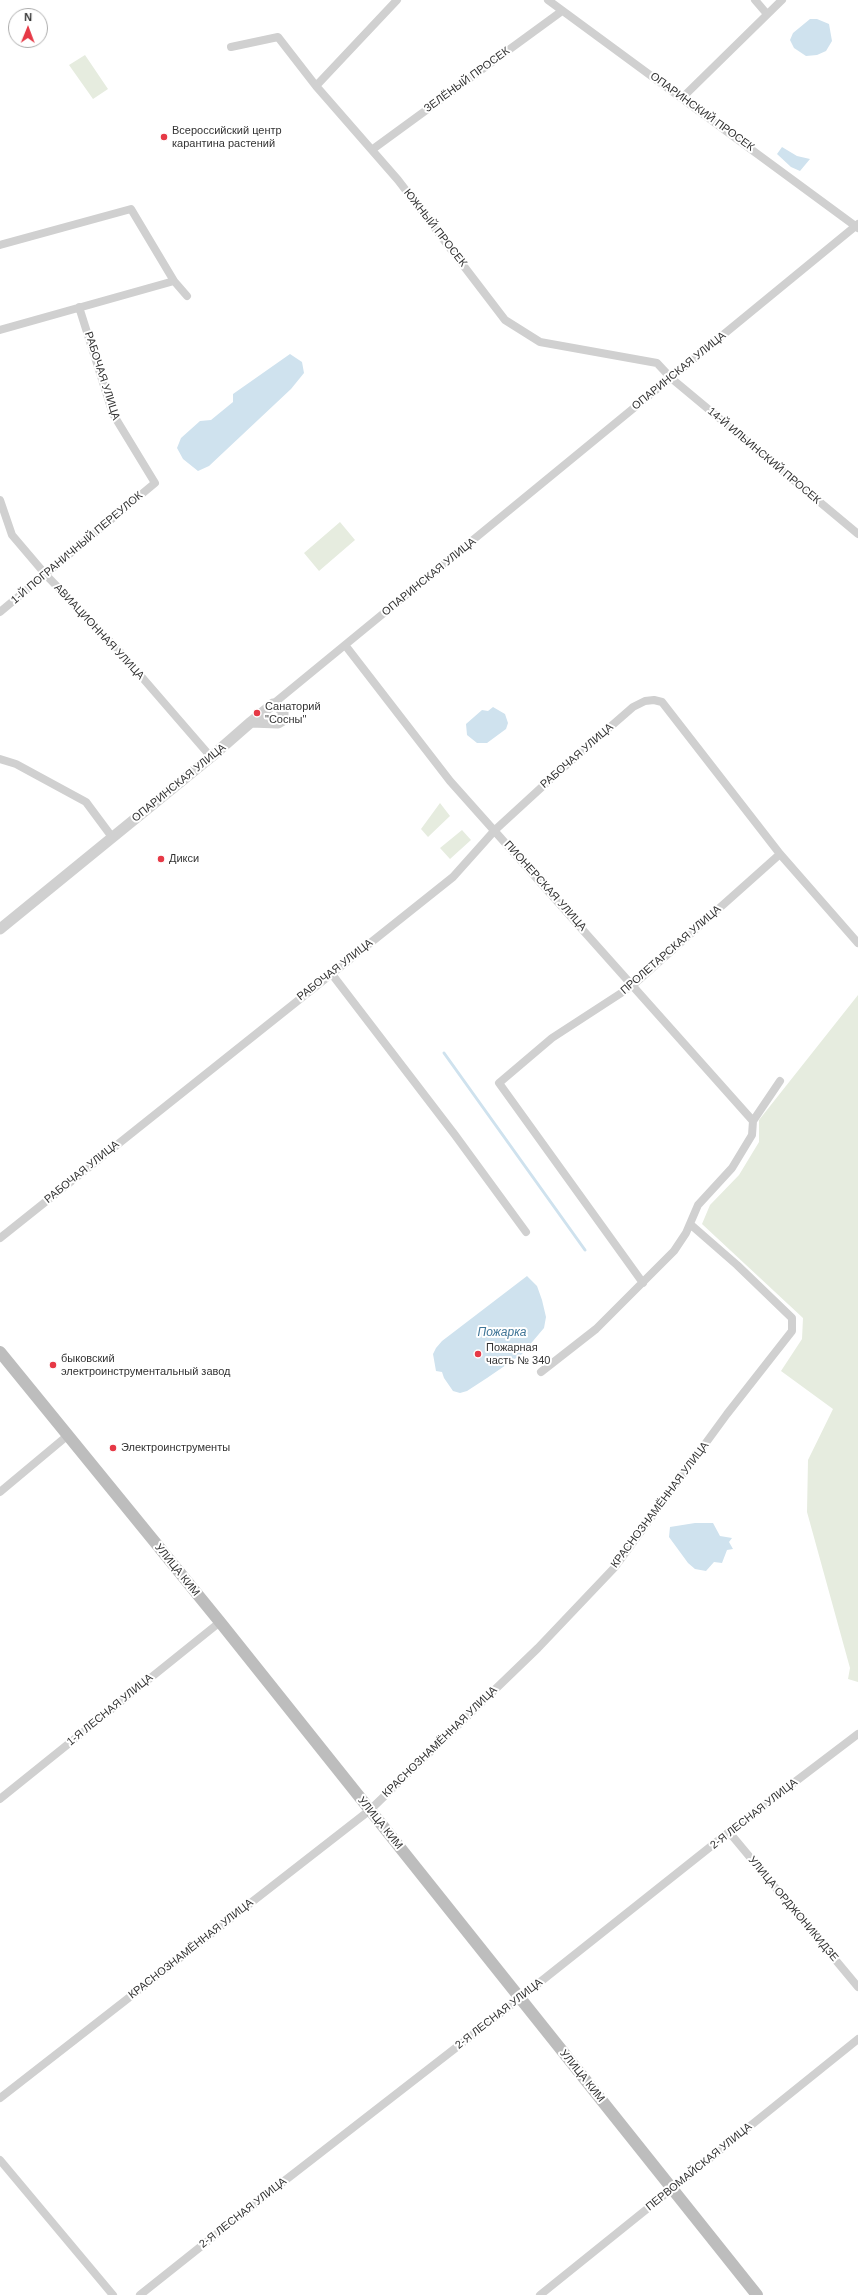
<!DOCTYPE html>
<html>
<head>
<meta charset="utf-8">
<style>
	body { margin:0 }
	#map { position:relative; width:858px; height:2295px; overflow:hidden; background:#fff; font-family:Helvetica,sans-serif }
	canvas { display:block }
	.north { position:absolute; left:8px; top:8px; width:40px; height:40px; box-sizing:border-box; background:#fff; border:1px solid #adadad; border-radius:50%; rotate:1deg; font-size:11px; font-weight:700; line-height:16px; text-align:center; color:#333 }
	.north::after { content:''; display:block; margin:auto; width:14px; height:18px; background:#e63946; clip-path:polygon(50% 0,100% 100%,50% 72%,0 100%) }
</style>
</head>
<body>
<div id="map">
<canvas width="858" height="2295"></canvas>
<div class="north">N</div>
</div>
<script>
const c = document.querySelector('canvas').getContext('2d');
c.lineJoin = 'round';
function fillPath(path, color) { c.fillStyle = color; c.fill(path, 'evenodd'); }
const toPath = rows => new Path2D(rows.map(r => 'M' + r).join(''));
function trace(path, color, width, dash) { c.strokeStyle = color; c.lineWidth = width; c.lineCap = dash ? 'butt' : 'round'; c.setLineDash(dash || []); c.stroke(path); }
function label(font, color, halo, rows, align = 'center') {
  c.font = font + ' Helvetica,sans-serif'; c.lineWidth = 4; c.setLineDash([]); c.textBaseline = 'middle'; c.strokeStyle = halo; c.fillStyle = color; for (const [text, x, y, turn = 0] of rows) {
    c.save(); c.translate(x, y); c.rotate((+turn || 0) * Math.PI / 180); c.textAlign = isNaN(turn) ? turn : align; if (halo) c.strokeText(text, 0, 0); c.fillText(text, 0, 0); c.restore();
  }
}
fillPath(toPath([
	[85,55,108,89,93,99,69,65],
	[340,522,355,540,319,571,304,553],
	[440,803,450,816,428,837,421,829],
	[462,830,471,840,450,859,440,848],
	[858,995,858,1682,848,1679,850,1668,807,1512,808,1460,833,1409,781,1371,802,1339,803,1318,702,1224,710,1205,739,1175,759,1142,759,1120]
]), '#e6ecdf');
fillPath(toPath([
	[810,19,817,19,829,24,832,41,826,51,817,55,806,56,794,48,790,40,793,33],
	[782,147,797,156,810,159,800,171,791,167,777,154],
	[290,354,302,362,304,373,291,389,209,466,198,471,183,459,177,448,181,438,200,421,211,420,233,402,233,394],
	[493,707,505,714,508,723,506,729,487,743,477,743,467,735,466,724,482,710,488,711],
	[527,1276,537,1286,542,1300,546,1317,544,1328,522,1354,487,1378,467,1391,460,1393,453,1391,444,1378,442,1372,436,1371,433,1354,436,1348,442,1341],
	[695,1523,713,1523,720,1536,732,1538,729,1542,733,1549,727,1550,722,1563,714,1562,706,1571,695,1569,688,1563,669,1537,670,1527]
]), '#cfe2ee');
trace(toPath([
	[444,1053,585,1250]
]), '#cfe2ee', 3);
trace(toPath([
	[548,0,858,228],
	[755,0,767,14],
	[231,47,278,37,316,86,398,180,505,320,540,342,657,363,671,378,858,534],
	[316,86,397,0],
	[683,97,782,0],
	[373,149,562,11],
	[0,245,131,209,174,281,187,296],
	[0,330,174,281],
	[0,500,12,535,46,575,121,653,211,757],
	[0,612,155,483,113,414,79,307],
	[345,645,450,781,753,1121],
	[273,704,858,224],
	[0,759,16,764,86,802,112,837],
	[331,973,455,1135,526,1232],
	[0,1238,453,877,495,830,555,775,633,707,645,701,654,700,662,702,780,854,858,943],
	[643,1283,499,1083,552,1038,632,986,780,854],
	[541,1372,596,1329,674,1251,686,1233,698,1205,732,1168,752,1135,753,1121,780,1081],
	[0,1492,67,1436],
	[0,1799,220,1622],
	[729,1832,858,1987],
	[0,2098,370,1810,538,1648,615,1567,727,1414,792,1331,792,1318,737,1265,690,1224],
	[0,2160,113,2295],
	[140,2295,243,2213,520,1998,729,1832,858,1734],
	[540,2295,858,2039]
]), '#d0d0d0', 8);
trace(toPath([
	[0,929,211,757,251,722,273,704,283,710,283,720,278,723,251,722]
]), '#d0d0d0', 11);
trace(toPath([
	[0,1352,220,1622,757,2295]
]), '#bdbdbd', 12);
for (const [x, y, r, color] of [
	[164,137,4,"#e63946"],
	[257,713,4,"#e63946"],
	[161,859,4,"#e63946"],
	[478,1354,4,"#e63946"],
	[53,1365,4,"#e63946"],
	[113,1448,4,"#e63946"]
]) { const dot = new Path2D(); dot.arc(x, y, r, 0, 2 * Math.PI); c.fillStyle = color; c.fill(dot); trace(dot, '#fff', 1.5); }
label('11px', '#333', '#fff', [
	["ЗЕЛЁНЫЙ ПРОСЕК",467,80,-36],
	["ОПАРИНСКИЙ ПРОСЕК",702,112,36],
	["ЮЖНЫЙ ПРОСЕК",435,228,52],
	["ОПАРИНСКАЯ УЛИЦА",679,371,-39],
	["РАБОЧАЯ УЛИЦА",102,376,72],
	["14-Й ИЛЬИНСКИЙ ПРОСЕК",764,456,40],
	["1-Й ПОГРАНИЧНЫЙ ПЕРЕУЛОК",77,548,-40],
	["ОПАРИНСКАЯ УЛИЦА",429,577,-39],
	["АВИАЦИОННАЯ УЛИЦА",99,632,47],
	["РАБОЧАЯ УЛИЦА",577,756,-41],
	["ОПАРИНСКАЯ УЛИЦА",179,783,-39],
	["ПИОНЕРСКАЯ УЛИЦА",545,886,48],
	["ПРОЛЕТАРСКАЯ УЛИЦА",671,950,-41],
	["РАБОЧАЯ УЛИЦА",335,970,-38],
	["РАБОЧАЯ УЛИЦА",82,1172,-39],
	["КРАСНОЗНАМЁННАЯ УЛИЦА",660,1505,-53],
	["УЛИЦА КИМ",177,1570,51],
	["1-Я ЛЕСНАЯ УЛИЦА",110,1710,-39],
	["КРАСНОЗНАМЁННАЯ УЛИЦА",440,1742,-44],
	["2-Я ЛЕСНАЯ УЛИЦА",754,1814,-38],
	["УЛИЦА КИМ",380,1823,51],
	["УЛИЦА ОРДЖОНИКИДЗЕ",793,1909,50],
	["КРАСНОЗНАМЁННАЯ УЛИЦА",191,1949,-38],
	["2-Я ЛЕСНАЯ УЛИЦА",499,2014,-38],
	["УЛИЦА КИМ",582,2076,51],
	["ПЕРВОМАЙСКАЯ УЛИЦА",699,2167,-39],
	["2-Я ЛЕСНАЯ УЛИЦА",243,2213,-38]
]);
label('11px', '#333', '#fff', [
	["Всероссийский центр",172,131],
	["карантина растений",172,144],
	["Санаторий",265,707],
	["\"Сосны\"",265,720],
	["Дикси",169,859],
	["Пожарная",486,1348],
	["часть № 340",486,1361],
	["быковский",61,1359],
	["электроинструментальный завод",61,1372],
	["Электроинструменты",121,1448]
], 'left');
label('italic 12px', '#3f7597', '#fff', [
	["Пожарка",502,1333]
]);
</script>
</body>
</html>
